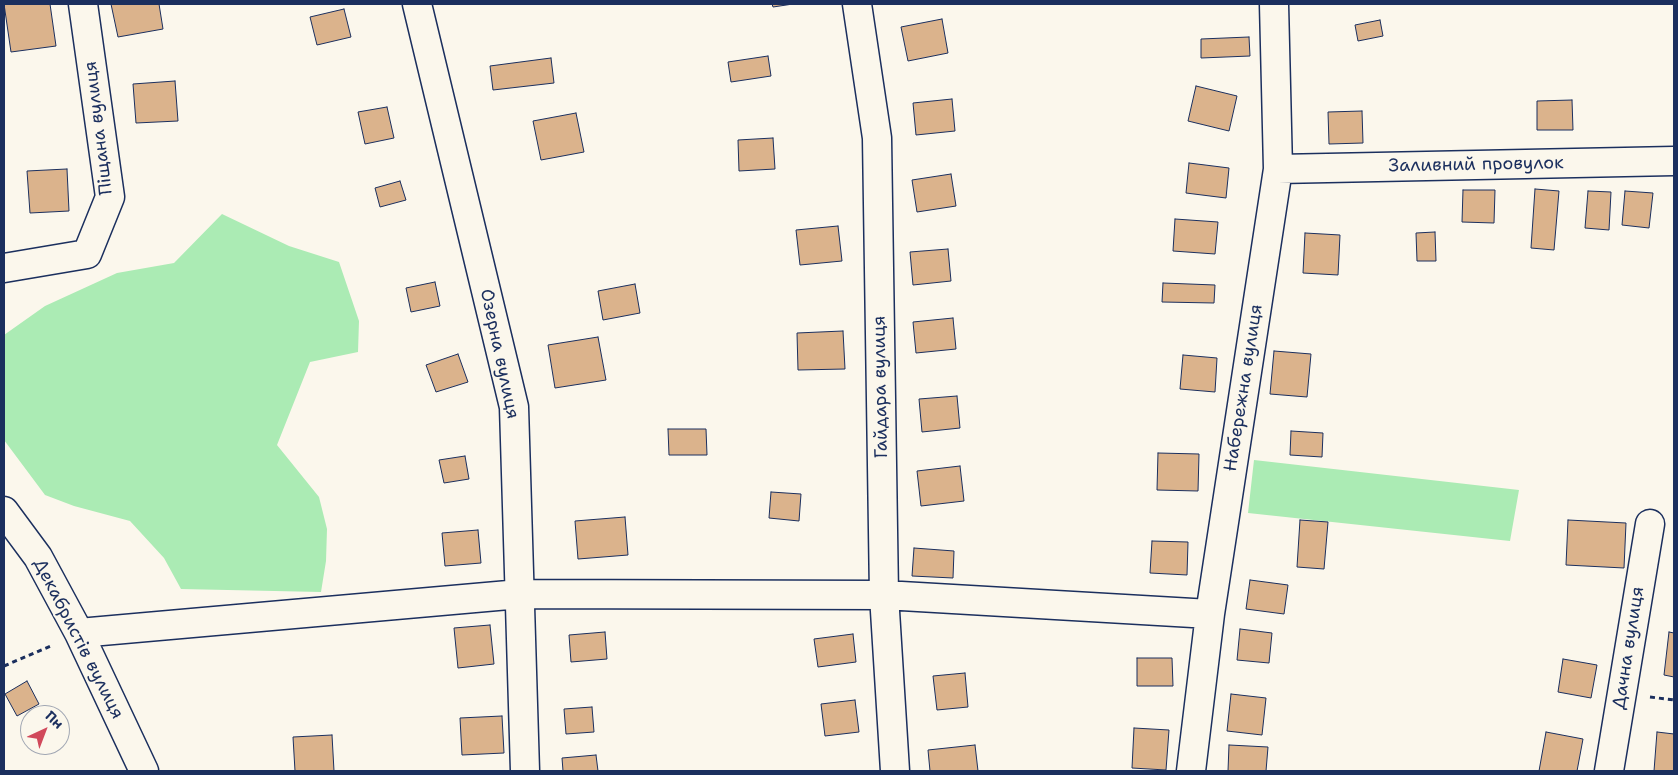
<!DOCTYPE html>
<html>
<head>
<meta charset="utf-8">
<style>
	body { margin:0 }
	#map { position:relative; width:1678px; height:775px; overflow:hidden; background:#fbf7ec; font-family:"Shantell Sans",sans-serif }
	canvas { display:block }
	.frame { position:absolute; inset:0; border:5px solid #1b2f5e; pointer-events:none }
	.north { position:absolute; left:20px; top:705px; width:50px; height:50px; box-sizing:border-box; background:#fbf7ec; border:1px solid #a1a7b3; border-radius:50%; rotate:43deg; font-size:14px; font-weight:700; line-height:20px; text-align:center; color:#1b2f5e }
	.north::after { content:''; display:block; margin:auto; width:18px; height:22px; background:#d1495b; clip-path:polygon(50% 0,100% 100%,50% 72%,0 100%) }
</style>
</head>
<body>
<div id="map">
<canvas width="1678" height="775"></canvas>
<div class="frame"></div>
<div class="north">Пн</div>
</div>
<script>
const c = document.querySelector('canvas').getContext('2d');
c.lineJoin = 'round';
function fillPath(path, color) { c.fillStyle = color; c.fill(path, 'evenodd'); }
const toPath = rows => new Path2D(rows.map(r => 'M' + r).join(''));
function trace(path, color, width, dash) { c.strokeStyle = color; c.lineWidth = width; c.lineCap = dash ? 'butt' : 'round'; c.setLineDash(dash || []); c.stroke(path); }
function label(font, color, halo, rows, align = 'center') {
  c.font = font + ' "Shantell Sans",sans-serif'; c.lineWidth = 4; c.setLineDash([]); c.textBaseline = 'middle'; c.strokeStyle = halo; c.fillStyle = color; for (const [text, x, y, turn = 0] of rows) {
    c.save(); c.translate(x, y); c.rotate((+turn || 0) * Math.PI / 180); c.textAlign = isNaN(turn) ? turn : align; if (halo) c.strokeText(text, 0, 0); c.fillText(text, 0, 0); c.restore();
  }
}
fillPath(toPath([
	[222,214,289,246,339,262,359,321,358,352,310,362,277,445,319,497,327,529,326,561,321,592,181,589,164,558,130,521,74,506,45,495,4,440,4,335,45,306,117,273,174,263],
	[1254,460,1519,490,1510,541,1248,513]
]), '#abebb4');
const building = toPath([
	[4,4,50,4,56,46,11,52,4,4],
	[111,4,159,4,163,29,118,37,111,4],
	[772,4,793,4,773,7,772,4],
	[344,9,351,37,317,45,310,17,344,9],
	[942,19,948,53,908,61,901,27,942,19],
	[1380,20,1383,36,1358,41,1355,25,1380,20],
	[1249,37,1250,56,1201,58,1201,39,1249,37],
	[768,56,771,76,731,82,728,62,768,56],
	[551,58,554,83,493,90,490,66,551,58],
	[175,81,178,121,136,123,133,84,175,81],
	[1196,86,1237,96,1229,131,1188,121,1196,86],
	[952,99,955,131,916,135,913,103,952,99],
	[1572,100,1573,130,1537,130,1537,101,1572,100],
	[387,107,394,138,365,144,358,112,387,107],
	[1362,111,1363,143,1329,144,1328,112,1362,111],
	[576,113,584,152,541,160,533,121,576,113],
	[773,138,775,169,739,171,738,140,773,138],
	[1189,163,1229,168,1226,198,1186,193,1189,163],
	[67,169,69,211,30,213,27,171,67,169],
	[951,174,956,206,917,212,912,180,951,174],
	[400,181,406,200,380,207,375,188,400,181],
	[1535,189,1559,191,1554,250,1531,248,1535,189],
	[1463,190,1495,190,1494,223,1462,222,1463,190],
	[1588,191,1611,192,1609,230,1585,228,1588,191],
	[1625,191,1653,193,1649,228,1622,225,1625,191],
	[1175,219,1218,222,1215,254,1173,251,1175,219],
	[838,226,842,261,800,265,796,230,838,226],
	[1435,232,1436,261,1417,261,1416,233,1435,232],
	[1305,233,1340,235,1338,275,1303,273,1305,233],
	[948,249,951,281,913,285,910,252,948,249],
	[435,282,440,306,411,312,406,288,435,282],
	[1163,283,1215,285,1214,303,1162,302,1163,283],
	[635,284,640,313,603,320,598,291,635,284],
	[953,318,956,349,916,353,913,322,953,318],
	[843,331,845,369,798,370,797,333,843,331],
	[598,337,606,380,555,388,548,345,598,337],
	[1274,351,1311,354,1307,397,1270,394,1274,351],
	[458,354,468,382,436,392,426,365,458,354],
	[1183,355,1217,358,1215,392,1180,389,1183,355],
	[957,396,960,428,922,432,919,399,957,396],
	[668,429,706,429,707,455,669,455,668,429],
	[1291,431,1323,433,1322,457,1290,455,1291,431],
	[1158,453,1199,454,1198,491,1157,490,1158,453],
	[465,456,469,479,444,483,439,460,465,456],
	[960,466,964,501,921,506,917,471,960,466],
	[771,492,801,494,799,521,769,518,771,492],
	[625,517,628,555,578,559,575,521,625,517],
	[1300,520,1328,522,1324,569,1297,567,1300,520],
	[1568,520,1626,523,1624,568,1566,565,1568,520],
	[478,530,481,563,445,566,442,533,478,530],
	[1152,541,1188,542,1187,575,1150,573,1152,541],
	[914,548,954,551,953,578,912,576,914,548],
	[1250,580,1288,585,1284,614,1246,609,1250,580],
	[490,625,494,664,458,668,454,628,490,625],
	[1240,629,1272,633,1269,663,1237,660,1240,629],
	[605,632,607,659,571,662,569,635,605,632],
	[1669,632,1674,633,1674,677,1664,675,1669,632],
	[853,634,856,662,818,667,814,639,853,634],
	[1137,658,1172,658,1173,686,1137,686,1137,658],
	[1563,659,1597,665,1591,698,1558,692,1563,659],
	[965,673,968,707,937,710,933,676,965,673],
	[27,681,39,704,17,716,5,694,27,681],
	[1231,694,1266,698,1262,735,1227,731,1231,694],
	[855,700,859,732,825,736,821,704,855,700],
	[592,707,594,732,566,734,564,709,592,707],
	[502,716,504,753,462,755,460,718,502,716],
	[1134,728,1169,730,1166,770,1132,768,1134,728],
	[1546,732,1583,739,1577,771,1539,771,1546,732],
	[1657,732,1674,734,1674,771,1654,771,1657,732],
	[332,735,334,771,295,771,293,737,332,735],
	[975,745,978,771,930,771,928,750,975,745],
	[1229,745,1268,747,1266,771,1228,771,1229,745],
	[596,755,598,771,563,771,562,758,596,755]
]);
fillPath(building, '#dbb38c');
trace(building, '#1b2f5e', 1);
const minor = toPath([
	[417,4,514,407,525,771],
	[857,4,877,138,884,595,895,771],
	[1278,169,1674,161],
	[4,268,87,254,110,197,83,4],
	[4,511,38,557,79,633,144,771],
	[79,633,520,594,884,595,1210,614],
	[1191,771,1210,614,1278,169,1274,4],
	[1609,771,1650,524]
]);
trace(minor, '#1b2f5e', 31);
trace(toPath([
	[4,666,53,645],
	[1650,697,1674,700]
]), '#1b2f5e', 3, [5, 4]);
trace(minor, '#fbf7ec', 28);
label('18px', '#1b2f5e', '#fbf7ec', [
	["Піщана вулиця",99,128,-97],
	["Заливний провулок",1476,165,-1],
	["Озерна вулиця",499,354,78],
	["Гайдара вулиця",881,387,-91],
	["Набережна вулиця",1244,388,-81],
	["Декабристів вулиця",78,639,63],
	["Дачна вулиця",1629,648,-81]
]);
</script>
</body>
</html>
